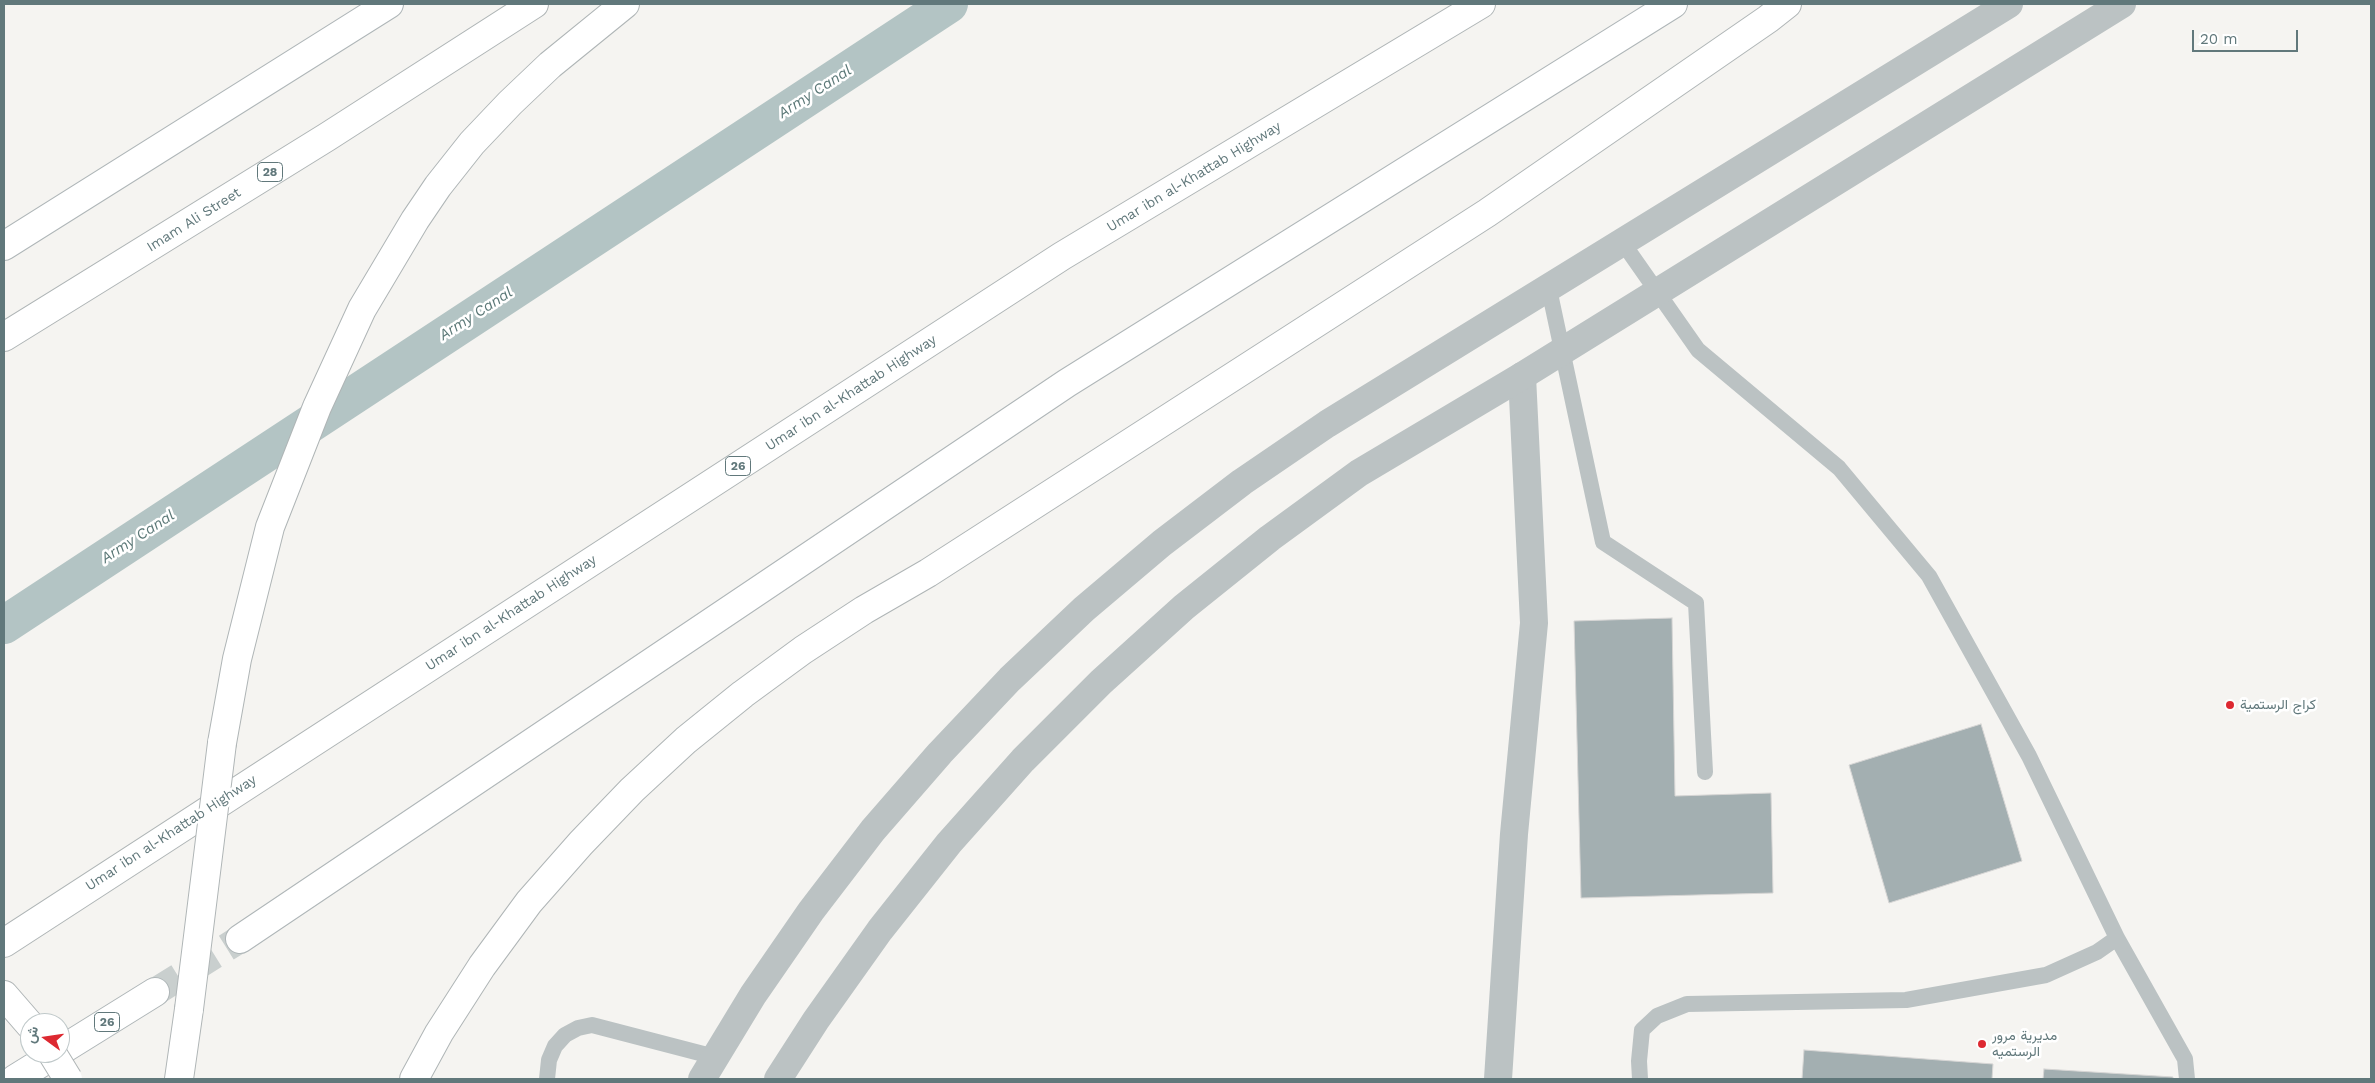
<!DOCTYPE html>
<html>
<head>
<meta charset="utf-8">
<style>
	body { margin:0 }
	#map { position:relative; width:2375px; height:1083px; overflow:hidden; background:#f5f4f1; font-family:"Work Sans",Vazirmatn,sans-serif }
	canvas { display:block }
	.frame { position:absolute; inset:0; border:5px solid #61787b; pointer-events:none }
	.north { position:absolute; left:20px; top:1013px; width:50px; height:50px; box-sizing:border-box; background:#fff; border:1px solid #c0c9ca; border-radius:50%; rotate:284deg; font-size:14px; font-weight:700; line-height:20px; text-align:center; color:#61787b }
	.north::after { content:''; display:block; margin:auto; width:18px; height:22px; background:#dd2931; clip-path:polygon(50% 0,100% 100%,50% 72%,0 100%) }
	.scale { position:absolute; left:2192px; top:30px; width:106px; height:22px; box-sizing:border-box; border:2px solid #61787b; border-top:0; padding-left:6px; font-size:15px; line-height:18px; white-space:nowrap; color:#61787b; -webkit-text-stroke:4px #fff; paint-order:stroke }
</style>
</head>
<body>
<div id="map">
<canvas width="2375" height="1083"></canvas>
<div class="frame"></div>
<div class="north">ش</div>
<div class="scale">20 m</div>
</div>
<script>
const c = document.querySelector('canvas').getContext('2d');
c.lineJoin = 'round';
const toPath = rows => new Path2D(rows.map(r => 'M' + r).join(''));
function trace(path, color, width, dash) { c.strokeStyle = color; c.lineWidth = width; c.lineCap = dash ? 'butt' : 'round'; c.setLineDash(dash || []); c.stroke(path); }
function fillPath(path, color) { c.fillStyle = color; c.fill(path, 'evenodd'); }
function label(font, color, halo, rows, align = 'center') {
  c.font = font + ' "Work Sans",Vazirmatn,sans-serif'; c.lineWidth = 5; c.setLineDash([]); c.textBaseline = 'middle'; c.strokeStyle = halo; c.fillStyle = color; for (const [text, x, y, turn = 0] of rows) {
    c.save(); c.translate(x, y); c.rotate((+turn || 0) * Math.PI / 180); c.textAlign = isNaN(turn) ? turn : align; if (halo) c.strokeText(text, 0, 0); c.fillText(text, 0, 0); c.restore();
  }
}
trace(toPath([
	[4,625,949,4]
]), '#b3c4c4', 38);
const building = toPath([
	[1672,618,1675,796,1771,793,1773,893,1581,898,1574,621,1672,618],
	[1981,724,2022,861,1889,903,1849,765,1981,724],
	[1804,1050,1993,1064,1992,1079,1802,1079,1804,1050],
	[2044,1069,2173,1077,2173,1079,2043,1079,2044,1069]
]);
fillPath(building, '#a3afb1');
trace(building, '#d6d5d4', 1);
trace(toPath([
	[155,992,240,939]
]), '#c9cfce', 28, [28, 14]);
const primary = toPath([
	[4,246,389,4],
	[240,939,1067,383,1673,4],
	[60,1051,155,992],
	[15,1079,57,1053]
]);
const motorway = toPath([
	[4,337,327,137,534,4],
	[222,743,237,659,270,527,317,407,362,309,415,220,438,186,472,143,510,103,550,65,625,4],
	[4,943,1062,256,1481,4],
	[4,995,30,1025],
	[179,1079,189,1009],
	[414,1079,439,1033,482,966,529,902,581,843,632,790,686,740,743,694,803,650,864,610,928,573,1487,213,1768,19,1787,4]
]);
trace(primary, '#afb6b8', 30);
trace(motorway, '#afb5b6', 30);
trace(toPath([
	[1623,243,1698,350,1839,468,1929,576,2029,756,2117,938,2097,952,2046,975,1906,1000,1687,1004,1657,1016,1642,1030,1639,1061,1640,1079],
	[1549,289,1603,542,1696,603,1705,772],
	[2117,938,2185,1059,2187,1079],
	[547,1079,549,1060,555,1046,565,1035,578,1028,592,1025,715,1057]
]), '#bbc2c3', 16);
trace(toPath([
	[1498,1079,1514,834,1534,623,1522,376]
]), '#bbc2c3', 28);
trace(toPath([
	[702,1079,753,995,811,911,873,830,940,753,1010,679,1084,609,1162,543,1242,482,1327,424,2009,4],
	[778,1079,816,1020,880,930,949,843,1023,760,1101,682,1184,607,1270,538,1359,473,1522,376,2122,4]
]), '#bbc2c3', 28);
trace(primary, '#fff', 28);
trace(motorway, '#fff', 28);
const motorwayBridge = toPath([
	[189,1009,222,743],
	[52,1053,68,1079]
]);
trace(motorwayBridge, '#afb5b6', 30, []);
trace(motorwayBridge, '#fff', 28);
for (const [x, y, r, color] of [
	[2230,705,5,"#dd2931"],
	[1982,1044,5,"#dd2931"]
]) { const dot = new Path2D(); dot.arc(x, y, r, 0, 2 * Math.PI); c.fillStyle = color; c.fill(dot); trace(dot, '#fff', 2); }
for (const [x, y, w] of [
	[270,172,25],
	[738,466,25],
	[107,1022,25]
]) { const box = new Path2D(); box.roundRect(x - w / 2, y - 9.5, w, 19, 4); c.fillStyle = '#fff'; c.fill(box); trace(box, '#61787b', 1); }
label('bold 12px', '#61787b', null, [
	["28",270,172],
	["26",738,466],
	["26",107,1022]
]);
label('14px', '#61787b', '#fff', [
	["Umar ibn al-Khattab Highway",1194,177,-31],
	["Imam Ali Street",194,220,-32],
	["Umar ibn al-Khattab Highway",851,393,-33],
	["Umar ibn al-Khattab Highway",511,613,-33],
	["Umar ibn al-Khattab Highway",171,833,-33]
]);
label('14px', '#61787b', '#fff', [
	["كراج الرستمية",2240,705],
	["مديرية مرور",1992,1036],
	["الرستميه",1992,1052]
], 'left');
label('italic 15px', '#5b7877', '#fff', [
	["Army Canal",815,92,-33],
	["Army Canal",476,314,-33],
	["Army Canal",138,537,-33]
]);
</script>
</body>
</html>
